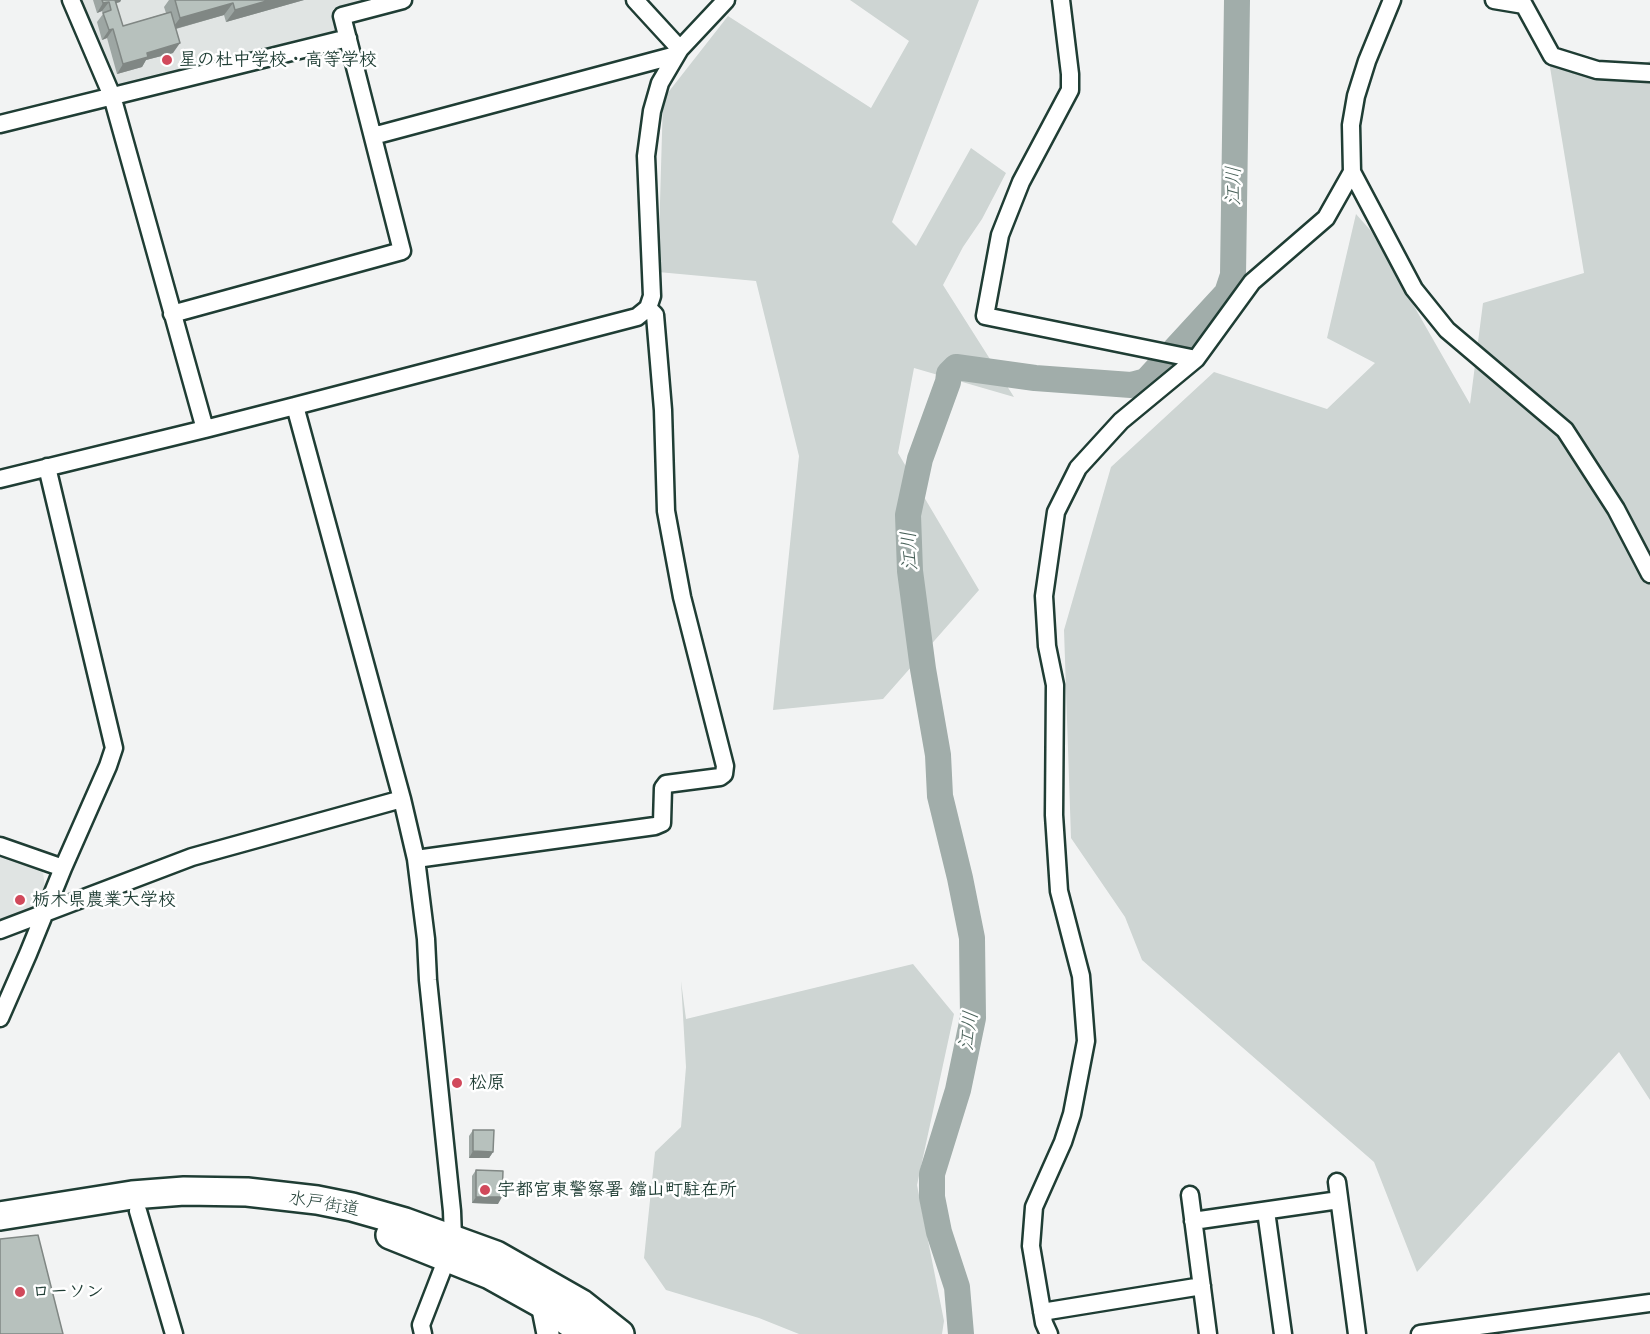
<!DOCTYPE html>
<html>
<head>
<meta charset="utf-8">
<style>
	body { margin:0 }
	canvas { display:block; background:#f2f3f3 }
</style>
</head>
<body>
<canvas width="1650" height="1334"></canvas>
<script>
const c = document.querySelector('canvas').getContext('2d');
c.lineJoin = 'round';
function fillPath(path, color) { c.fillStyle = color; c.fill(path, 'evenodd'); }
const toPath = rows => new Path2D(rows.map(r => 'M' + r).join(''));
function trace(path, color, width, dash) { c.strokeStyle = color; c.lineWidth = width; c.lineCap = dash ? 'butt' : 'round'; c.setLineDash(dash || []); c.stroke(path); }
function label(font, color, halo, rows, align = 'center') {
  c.font = font + ' "Playpen Sans","Klee One",sans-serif'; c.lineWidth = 5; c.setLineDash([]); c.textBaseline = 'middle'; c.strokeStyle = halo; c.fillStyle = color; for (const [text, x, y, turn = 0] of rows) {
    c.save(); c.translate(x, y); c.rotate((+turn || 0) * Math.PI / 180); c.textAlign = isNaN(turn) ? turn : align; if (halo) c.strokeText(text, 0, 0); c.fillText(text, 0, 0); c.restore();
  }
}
fillPath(toPath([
	[80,0,367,0,333,9,339,32,117,87],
	[0,853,32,863,43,872,45,888,34,912,0,924]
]), '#e0e4e3');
fillPath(toPath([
	[850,0,979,0,892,222,916,246,971,148,1006,173,982,219,963,247,943,285,1014,397,914,368,898,453,979,590,883,699,773,710,799,456,756,281,658,272,663,99,728,16,871,108,909,41],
	[1548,55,1640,65,1650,61,1650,1100,1619,1052,1417,1272,1374,1162,1142,960,1125,917,1071,838,1064,630,1111,467,1214,372,1327,409,1375,363,1327,338,1356,214,1371,231,1470,404,1483,303,1584,273],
	[913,964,954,1014,917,1185,944,1321,942,1334,799,1334,759,1318,666,1290,644,1258,655,1152,681,1127,686,1067,681,981,686,1019]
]), '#ced5d3');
trace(toPath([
	[961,1334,957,1287,939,1232,932,1197,932,1174,958,1090,973,1018,972,938,960,878,940,796,938,755,923,669,910,571,908,515,920,459,948,382,949,374,956,367,1035,378,1131,385,1146,381,1227,293,1233,275,1237,0]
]), '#a1adaa', 26);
const minor = toPath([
	[71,0,112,96,205,429,295,406,402,799,416,859,426,939,428,980,452,1211,453,1238,447,1258,421,1325,423,1334],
	[635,0,680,49],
	[1061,0,1070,74,1070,90,1021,182,1000,235,985,316,1196,359],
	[1392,0,1367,61,1356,96,1351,125,1352,172,1414,289,1447,330,1565,430,1616,509,1650,574],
	[1494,0,1524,5,1552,56,1597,70,1650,73],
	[0,124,348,38],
	[373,136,676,55],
	[172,314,402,251,342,16,403,0],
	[295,406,637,317,648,308,652,296,646,156,652,111,660,83,680,49,726,0],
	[0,479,205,429],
	[0,846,63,868],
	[416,859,655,826,662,823,663,788,666,784,720,777,724,774,725,766,682,597,666,511,663,410,655,315,648,308],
	[0,930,192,857,402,799],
	[0,1018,28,954,63,868,108,766,114,748,47,467],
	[1337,1182,1357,1334],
	[1190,1195,1208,1334],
	[138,1211,174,1334],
	[1266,1211,1283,1334],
	[1193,1221,1339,1200],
	[1042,1312,1202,1286],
	[1049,1334,1044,1323,1031,1246,1034,1207,1063,1142,1072,1114,1086,1041,1081,976,1059,891,1054,815,1055,685,1047,646,1044,596,1056,512,1078,468,1121,421,1196,359,1252,282,1326,218,1352,172],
	[1420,1334,1650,1303]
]);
const tertiary = toPath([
	[546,1297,542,1304,548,1334]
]);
const trunk = toPath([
	[0,1216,132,1195,184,1191,247,1192,317,1200,352,1207,405,1222,496,1255,582,1304,620,1334],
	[390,1235,490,1275,542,1304,586,1334]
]);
trace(minor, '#1f3d34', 21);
trace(tertiary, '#1f3d34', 26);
trace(trunk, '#1f3d34', 32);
trace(minor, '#fff', 16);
trace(tertiary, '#fff', 21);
trace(trunk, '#fff', 27);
fillPath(toPath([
	[93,0,121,0,120,2,116,3,123,26,166,13,164,7,169,0,304,0,226,22,224,15,176,29,173,53,146,60,142,67,117,74,107,38,102,40,97,22,103,14,102,11,97,13],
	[473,1130,493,1152,489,1158,469,1158,469,1136],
	[476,1170,498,1204,472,1203,472,1176]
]), '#9da6a3');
fillPath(toPath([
	[111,0,121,0,120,2,109,5],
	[270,0,304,0,226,22,235,10],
	[109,2,102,11,97,13,103,3],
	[233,3,224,15,171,30,180,18],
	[113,29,107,38,102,40,109,30],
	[180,43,173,53,146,60,142,67,117,74,123,64,147,53],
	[473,1151,493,1152,489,1158,469,1158],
	[476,1197,502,1197,498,1204,472,1203]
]), '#808784');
const building = toPath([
	[102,0,115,0,123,26,171,12,180,43,147,53,148,57,123,64,113,29,109,30,103,13,111,10,109,2,103,3,102,0],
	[175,0,270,0,235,10,233,3,180,18,175,0],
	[473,1130,494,1130,493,1152,473,1151,473,1130],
	[476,1170,503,1171,502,1197,476,1197,476,1170],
	[38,1235,63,1334,0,1334,0,1239,38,1235]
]);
fillPath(building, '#b7c1bd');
trace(building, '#808784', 1.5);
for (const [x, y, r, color] of [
	[167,60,6,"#d1495b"],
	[20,900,6,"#d1495b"],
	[457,1083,6,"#d1495b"],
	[485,1190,6,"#d1495b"],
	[20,1292,6,"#d1495b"]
]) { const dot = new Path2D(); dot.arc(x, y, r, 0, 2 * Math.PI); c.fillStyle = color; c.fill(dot); trace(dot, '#fff', 2); }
label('bold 18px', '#1f3d34', '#fff', [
	["星の杜中学校・高等学校",179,60],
	["栃木県農業大学校",32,900],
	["松原",469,1083],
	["宇都宮東警察署 鐺山町駐在所",497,1190],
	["ローソン",32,1292]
], 'left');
label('18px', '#1f3d34', '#fff', [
	["水戸街道",324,1204,10]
]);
label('italic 20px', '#465f57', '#fff', [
	["江川",1234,186,-89],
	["江川",910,551,-93],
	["江川",969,1031,-82]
]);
</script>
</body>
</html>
